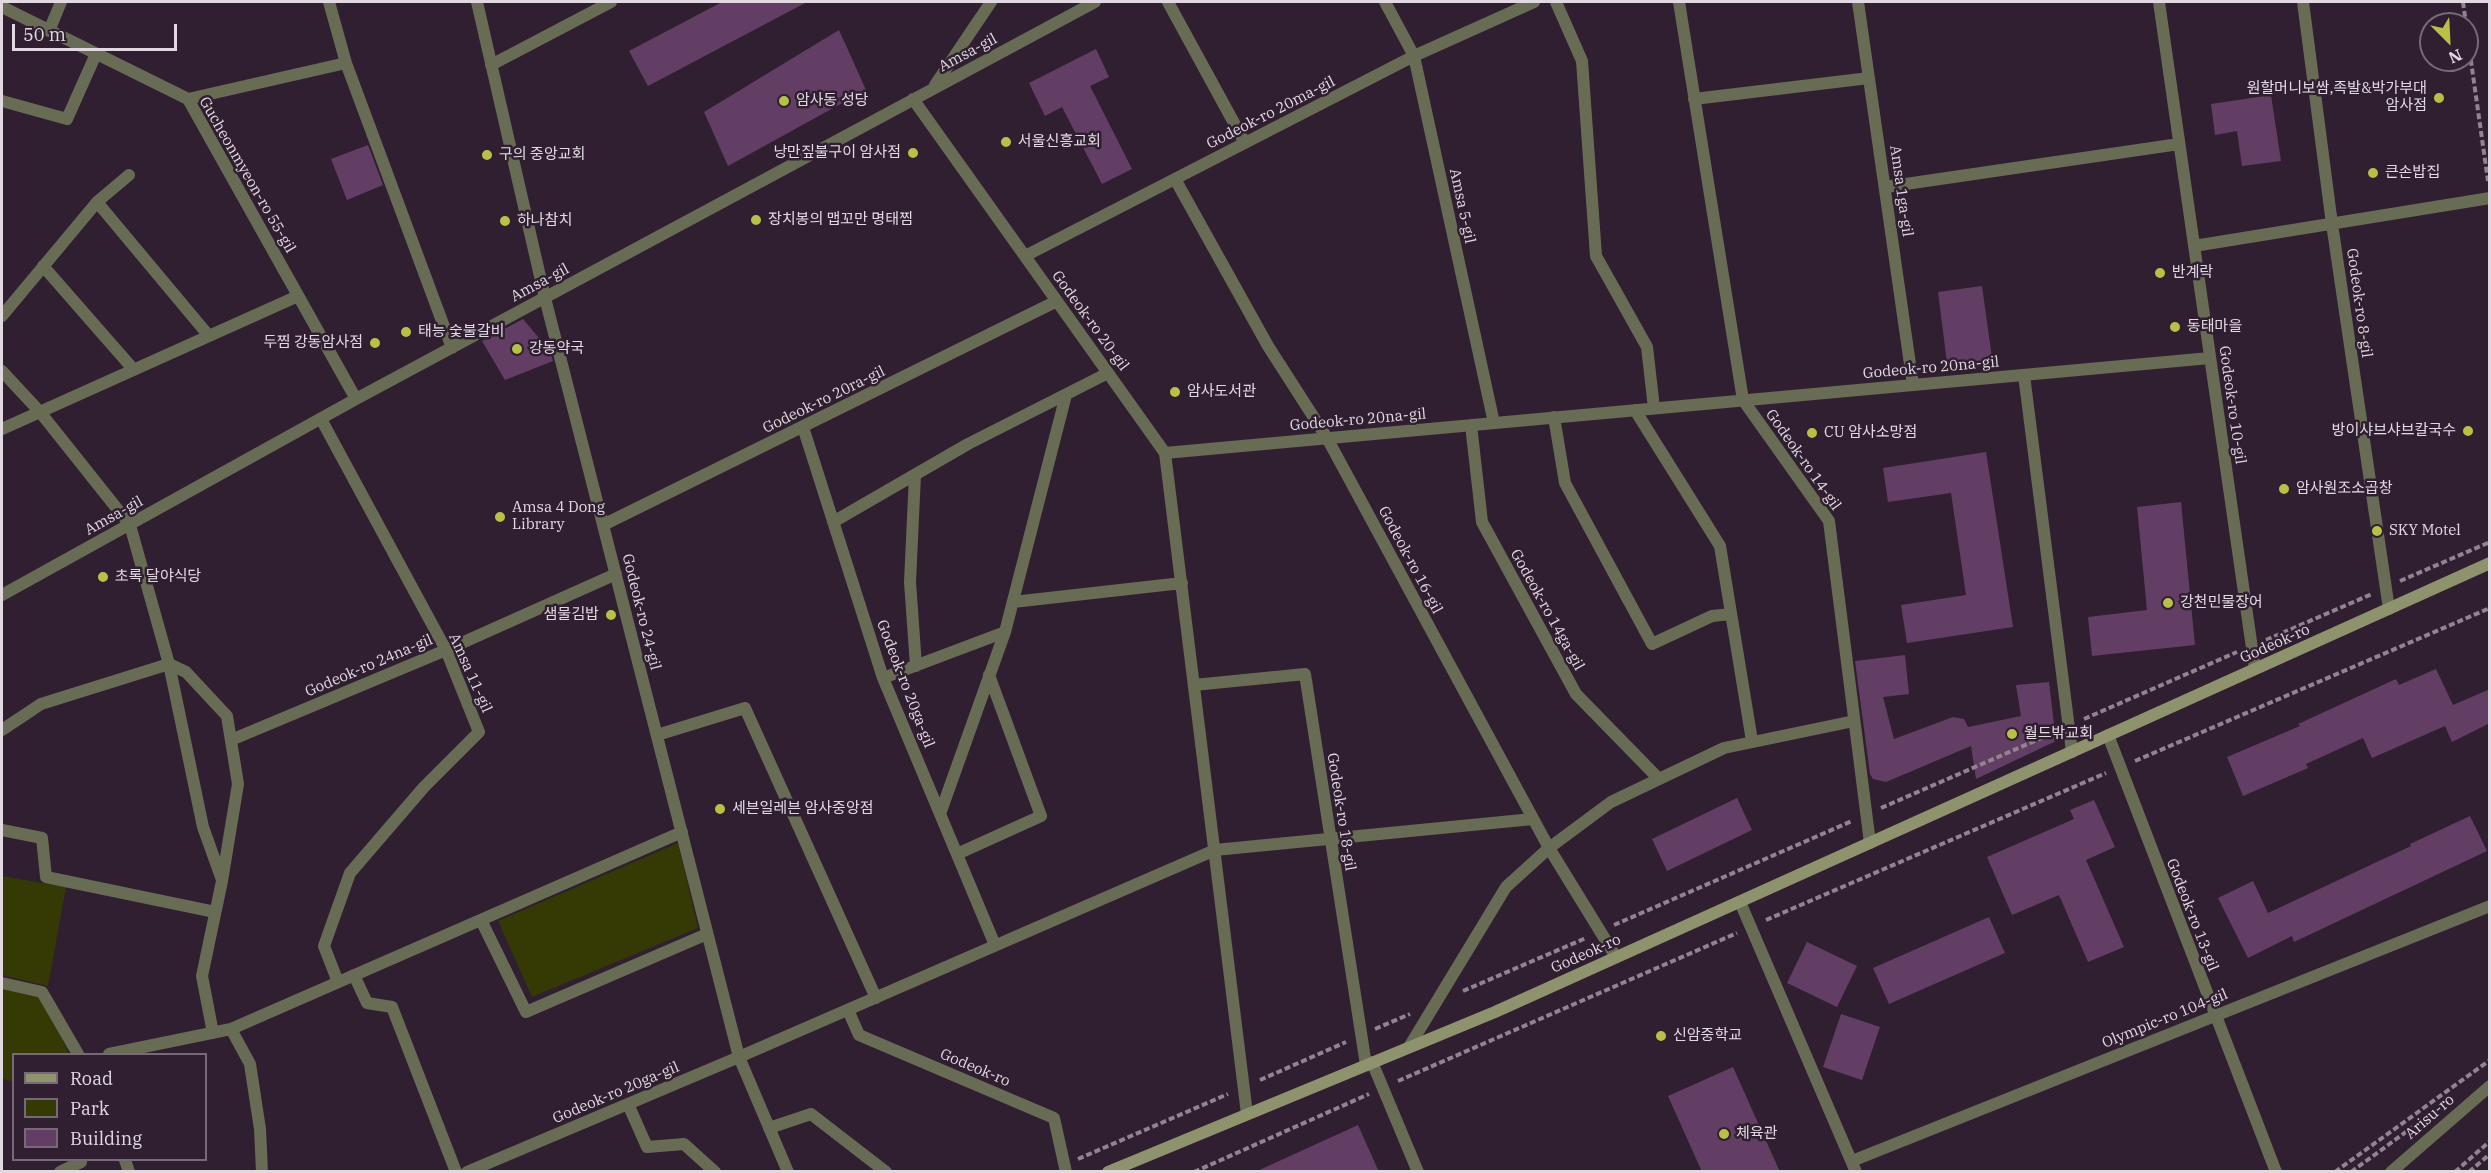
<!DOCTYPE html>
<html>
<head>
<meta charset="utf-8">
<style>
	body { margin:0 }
	#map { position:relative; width:2491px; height:1173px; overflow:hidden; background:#2f1f30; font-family:"IBM Plex Serif",serif }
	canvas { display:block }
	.frame { position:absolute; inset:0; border:3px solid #e2d8e2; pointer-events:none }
	.legend { position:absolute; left:12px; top:1053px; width:195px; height:108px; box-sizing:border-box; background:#2f1f30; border:2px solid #776977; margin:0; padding:8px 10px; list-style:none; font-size:18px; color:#e2d8e2 }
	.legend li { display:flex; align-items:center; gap:12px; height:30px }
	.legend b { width:30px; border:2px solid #776977 }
	.north { position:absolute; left:2419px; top:12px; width:60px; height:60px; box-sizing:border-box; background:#2f1f30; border:2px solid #776977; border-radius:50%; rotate:156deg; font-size:16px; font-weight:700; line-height:24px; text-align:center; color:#e2d8e2 }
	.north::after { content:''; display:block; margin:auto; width:21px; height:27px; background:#b7c148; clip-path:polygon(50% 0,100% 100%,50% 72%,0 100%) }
	.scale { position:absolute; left:12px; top:24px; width:165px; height:27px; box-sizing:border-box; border:3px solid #e2d8e2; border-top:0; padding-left:8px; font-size:18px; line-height:21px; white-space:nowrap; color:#e2d8e2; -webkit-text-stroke:4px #2f1f30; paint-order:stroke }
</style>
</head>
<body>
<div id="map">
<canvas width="2491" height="1173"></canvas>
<div class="frame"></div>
<ul class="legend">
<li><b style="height:8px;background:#8e936e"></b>Road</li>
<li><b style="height:16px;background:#353904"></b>Park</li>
<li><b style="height:16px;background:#633e64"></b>Building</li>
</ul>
<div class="north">N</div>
<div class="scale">50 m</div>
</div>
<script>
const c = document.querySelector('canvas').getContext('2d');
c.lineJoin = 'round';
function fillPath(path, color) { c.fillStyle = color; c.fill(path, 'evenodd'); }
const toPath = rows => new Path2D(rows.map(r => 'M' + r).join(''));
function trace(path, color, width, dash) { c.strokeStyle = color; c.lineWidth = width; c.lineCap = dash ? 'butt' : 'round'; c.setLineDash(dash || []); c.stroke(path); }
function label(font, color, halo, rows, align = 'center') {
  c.font = font + ' "IBM Plex Serif","Noto Sans KR",serif'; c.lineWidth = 5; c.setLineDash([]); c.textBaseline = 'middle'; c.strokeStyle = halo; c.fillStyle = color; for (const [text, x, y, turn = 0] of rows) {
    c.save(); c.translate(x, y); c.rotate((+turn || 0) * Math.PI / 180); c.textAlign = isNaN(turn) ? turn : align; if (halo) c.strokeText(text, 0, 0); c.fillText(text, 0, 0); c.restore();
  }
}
fillPath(toPath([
	[678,843,698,928,532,997,498,921],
	[2,876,66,887,48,986,2,975],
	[2,983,42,992,69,1054,14,1054,13,1082,2,1078]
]), '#353904');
fillPath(toPath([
	[722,2,807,2,648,86,629,51],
	[839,30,866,90,728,166,704,112],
	[1096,49,1109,77,1090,86,1132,169,1102,184,1062,107,1045,116,1029,83],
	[2271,95,2281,161,2242,166,2237,131,2215,135,2211,104],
	[368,145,383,185,347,200,331,159],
	[1982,286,1993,365,1948,371,1938,292],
	[523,319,550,351,553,361,505,380,482,341],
	[1986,452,2013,627,1907,643,1901,605,1966,595,1951,493,1888,502,1883,468],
	[2181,502,2195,645,2092,656,2088,617,2147,610,2137,507],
	[1905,655,1909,694,1883,697,1894,739,1953,717,1964,719,1968,727,2021,716,2016,685,2049,682,2056,741,1976,779,1971,746,1886,782,1873,779,1870,774,1855,661],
	[2436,669,2453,705,2490,689,2490,723,2452,742,2445,726,2372,758,2363,738,2306,764,2308,768,2243,796,2227,757,2300,726,2298,724,2396,679,2399,685],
	[1737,798,1752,830,1667,871,1652,839],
	[2094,800,2115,847,2086,860,2124,947,2088,962,2059,895,2012,915,1987,857,2074,819,2070,810],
	[2470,816,2487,851,2294,942,2292,936,2248,958,2218,898,2253,881,2268,913,2411,846,2410,844],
	[1989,917,2005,953,1889,1004,1873,968],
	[1807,942,1857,966,1837,1007,1787,983],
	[1841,1014,1880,1027,1862,1080,1823,1067],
	[1733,1067,1780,1172,1702,1172,1668,1096],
	[1358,1125,1379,1172,1255,1172]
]), '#633e64');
trace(toPath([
	[2463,2,2466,24],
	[2467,33,2488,181],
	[2400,581,2490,542],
	[2266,640,2372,594],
	[2084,719,2237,652],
	[2135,761,2490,608],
	[1881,808,2053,733],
	[1766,920,2106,773],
	[1614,925,1852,821],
	[1463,991,1586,938],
	[1375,1029,1410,1014],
	[1260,1080,1346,1042],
	[1398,1081,1737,933],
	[1078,1159,1228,1094],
	[1194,1172,1369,1094],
	[2335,1172,2490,1060],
	[2351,1172,2421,1121],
	[2455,1172,2490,1141],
	[2469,1172,2490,1154]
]), '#908491', 4, [6, 3]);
trace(toPath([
	[60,1172,81,1162]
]), '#686c55', 12);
trace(toPath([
	[329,2,346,63,452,348],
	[477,2,545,298,739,1057,788,1172],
	[1168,2,1245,143],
	[1385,2,1414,56,1494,423],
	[1556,2,1582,61,1596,256,1647,347,1654,408],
	[1679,2,1743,400,1829,521,1870,843],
	[1858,2,1913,385],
	[2159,2,2255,669],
	[2303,2,2332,224,2389,609],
	[2,7,188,99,356,399],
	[49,31,61,2],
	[491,65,611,2],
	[935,85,991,2],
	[188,99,346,63],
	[913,99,1165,453,1247,1114],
	[1694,99,1869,78],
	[2,101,67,119,96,54],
	[1175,179,1268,346,1327,438,1549,848,1616,957],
	[1885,187,2179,144],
	[97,202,209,336],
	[2194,246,2490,198],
	[1025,256,1414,56,1534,2],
	[43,266,134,370],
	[2,316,97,202,129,175],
	[2,371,40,412,130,525,169,664,203,827,222,880],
	[2024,375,2072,752],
	[1635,410,1720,546,1752,741],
	[1554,417,1565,483,1652,644,1712,616,1731,614],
	[321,419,446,650,479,732,424,787,350,873,324,946,338,982],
	[1471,425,1482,522,1576,694,1659,779],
	[803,427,883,678,995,945],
	[2,429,298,296],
	[1165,453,2210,358],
	[915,475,910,582,916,666],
	[833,522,968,444,1108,373],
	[603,525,1057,301],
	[2,595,356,399,1095,2],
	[1013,602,1182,583],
	[883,678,1005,632],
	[1194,685,1305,674,1366,1065],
	[2,730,41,704,169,664,186,672,227,716,238,784,222,881,202,976,213,1033],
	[657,735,745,708,876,998],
	[2108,735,2276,1172],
	[231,740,446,650,616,574],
	[940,814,1005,632,1066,395],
	[2,830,42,838,46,877,215,912],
	[957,854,1041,816,989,675],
	[1740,902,1856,1172],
	[481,920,526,1012,707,934],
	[354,975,367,1003,392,1007,456,1172],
	[2,983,42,992,78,1054],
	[848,1010,859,1035,1054,1118,1066,1172],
	[231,1029,250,1064,260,1129,262,1172],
	[1409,1047,1506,887,1549,848,1611,802,1724,748,1854,721],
	[109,1054,231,1029,682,832],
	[1372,1062,1418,1172],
	[628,1104,647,1147,684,1144,715,1172],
	[769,1128,811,1114,886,1172],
	[125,1160,129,1172],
	[1852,1161,2490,906],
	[467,1172,739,1057,1215,850,1533,819]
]), '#686c55', 12);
trace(toPath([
	[2391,1172,2490,1086]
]), '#686c55', 12);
trace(toPath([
	[1108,1172,1495,1012,2490,563]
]), '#8e936e', 12);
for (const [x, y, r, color] of [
	[2439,98,6,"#b7c148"],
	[784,101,6,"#b7c148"],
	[1006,142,6,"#b7c148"],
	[913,153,6,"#b7c148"],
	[487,155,6,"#b7c148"],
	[2373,173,6,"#b7c148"],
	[756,220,6,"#b7c148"],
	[505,221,6,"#b7c148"],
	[2160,273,6,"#b7c148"],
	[2175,327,6,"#b7c148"],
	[406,332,6,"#b7c148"],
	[375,343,6,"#b7c148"],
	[517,349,6,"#b7c148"],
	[1175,392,6,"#b7c148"],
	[2468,431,6,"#b7c148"],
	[1812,433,6,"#b7c148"],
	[2284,489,6,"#b7c148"],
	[500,517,6,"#b7c148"],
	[2377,531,6,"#b7c148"],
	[103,577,6,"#b7c148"],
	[2168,603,6,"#b7c148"],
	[611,615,6,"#b7c148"],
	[2012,734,6,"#b7c148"],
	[720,809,6,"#b7c148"],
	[1661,1036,6,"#b7c148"],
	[1724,1134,6,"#b7c148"]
]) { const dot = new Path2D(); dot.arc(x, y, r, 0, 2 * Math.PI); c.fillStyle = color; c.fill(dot); trace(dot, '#2f1f30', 2); }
label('15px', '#e2d8e2', '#2f1f30', [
	["Amsa-gil",968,53,-28],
	["Godeok-ro 20ma-gil",1271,113,-27],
	["Gucheonmyeon-ro 55-gil",247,175,60],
	["Amsa 1ga-gil",1901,191,82],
	["Amsa 5-gil",1462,206,78],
	["Amsa-gil",540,283,-28],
	["Godeok-ro 8-gil",2359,303,82],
	["Godeok-ro 20-gil",1090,321,54],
	["Godeok-ro 20na-gil",1931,368,-5],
	["Godeok-ro 20ra-gil",824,400,-26],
	["Godeok-ro 10-gil",2232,405,82],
	["Godeok-ro 20na-gil",1358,420,-5],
	["Godeok-ro 14-gil",1803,460,55],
	["Amsa-gil",114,516,-29],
	["Godeok-ro 16-gil",1410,560,62],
	["Godeok-ro 14ga-gil",1547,610,61],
	["Godeok-ro 24-gil",641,612,76],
	["Godeok-ro",2275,644,-24],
	["Godeok-ro 24na-gil",369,666,-23],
	["Amsa 11-gil",470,673,66],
	["Godeok-ro 20ga-gil",905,684,69],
	["Godeok-ro 18-gil",1341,812,81],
	["Godeok-ro 13-gil",2192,915,69],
	["Godeok-ro",1586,954,-24],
	["Olympic-ro 104-gil",2165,1019,-22],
	["Godeok-ro",975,1068,23],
	["Godeok-ro 20ga-gil",616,1093,-23],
	["Arisu-ro",2430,1117,-41]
]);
label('15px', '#e2d8e2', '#2f1f30', [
	["원할머니보쌈,족발&박가부대",2427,89,"right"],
	["암사점",2427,106,"right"],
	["암사동 성당",796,101],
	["서울신흥교회",1018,142],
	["낭만짚불구이 암사점",901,153,"right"],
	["구의 중앙교회",499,155],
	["큰손밥집",2385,173],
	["장치봉의 맵꼬만 명태찜",768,220],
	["하나참치",517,221],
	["반계락",2172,273],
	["동태마을",2187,327],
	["태능 숯불갈비",418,332],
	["두찜 강동암사점",363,343,"right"],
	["강동약국",529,349],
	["암사도서관",1187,392],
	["방이샤브샤브칼국수",2456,431,"right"],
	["CU 암사소망점",1824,433],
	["암사원조소곱창",2296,489],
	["Amsa 4 Dong",512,508],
	["Library",512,525],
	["SKY Motel",2389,531],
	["초록 달야식당",115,577],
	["강천민물장어",2180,603],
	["샘물김밥",599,615,"right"],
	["월드밖교회",2024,734],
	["세븐일레븐 암사중앙점",732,809],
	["신암중학교",1673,1036],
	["체육관",1736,1134]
], 'left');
</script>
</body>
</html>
